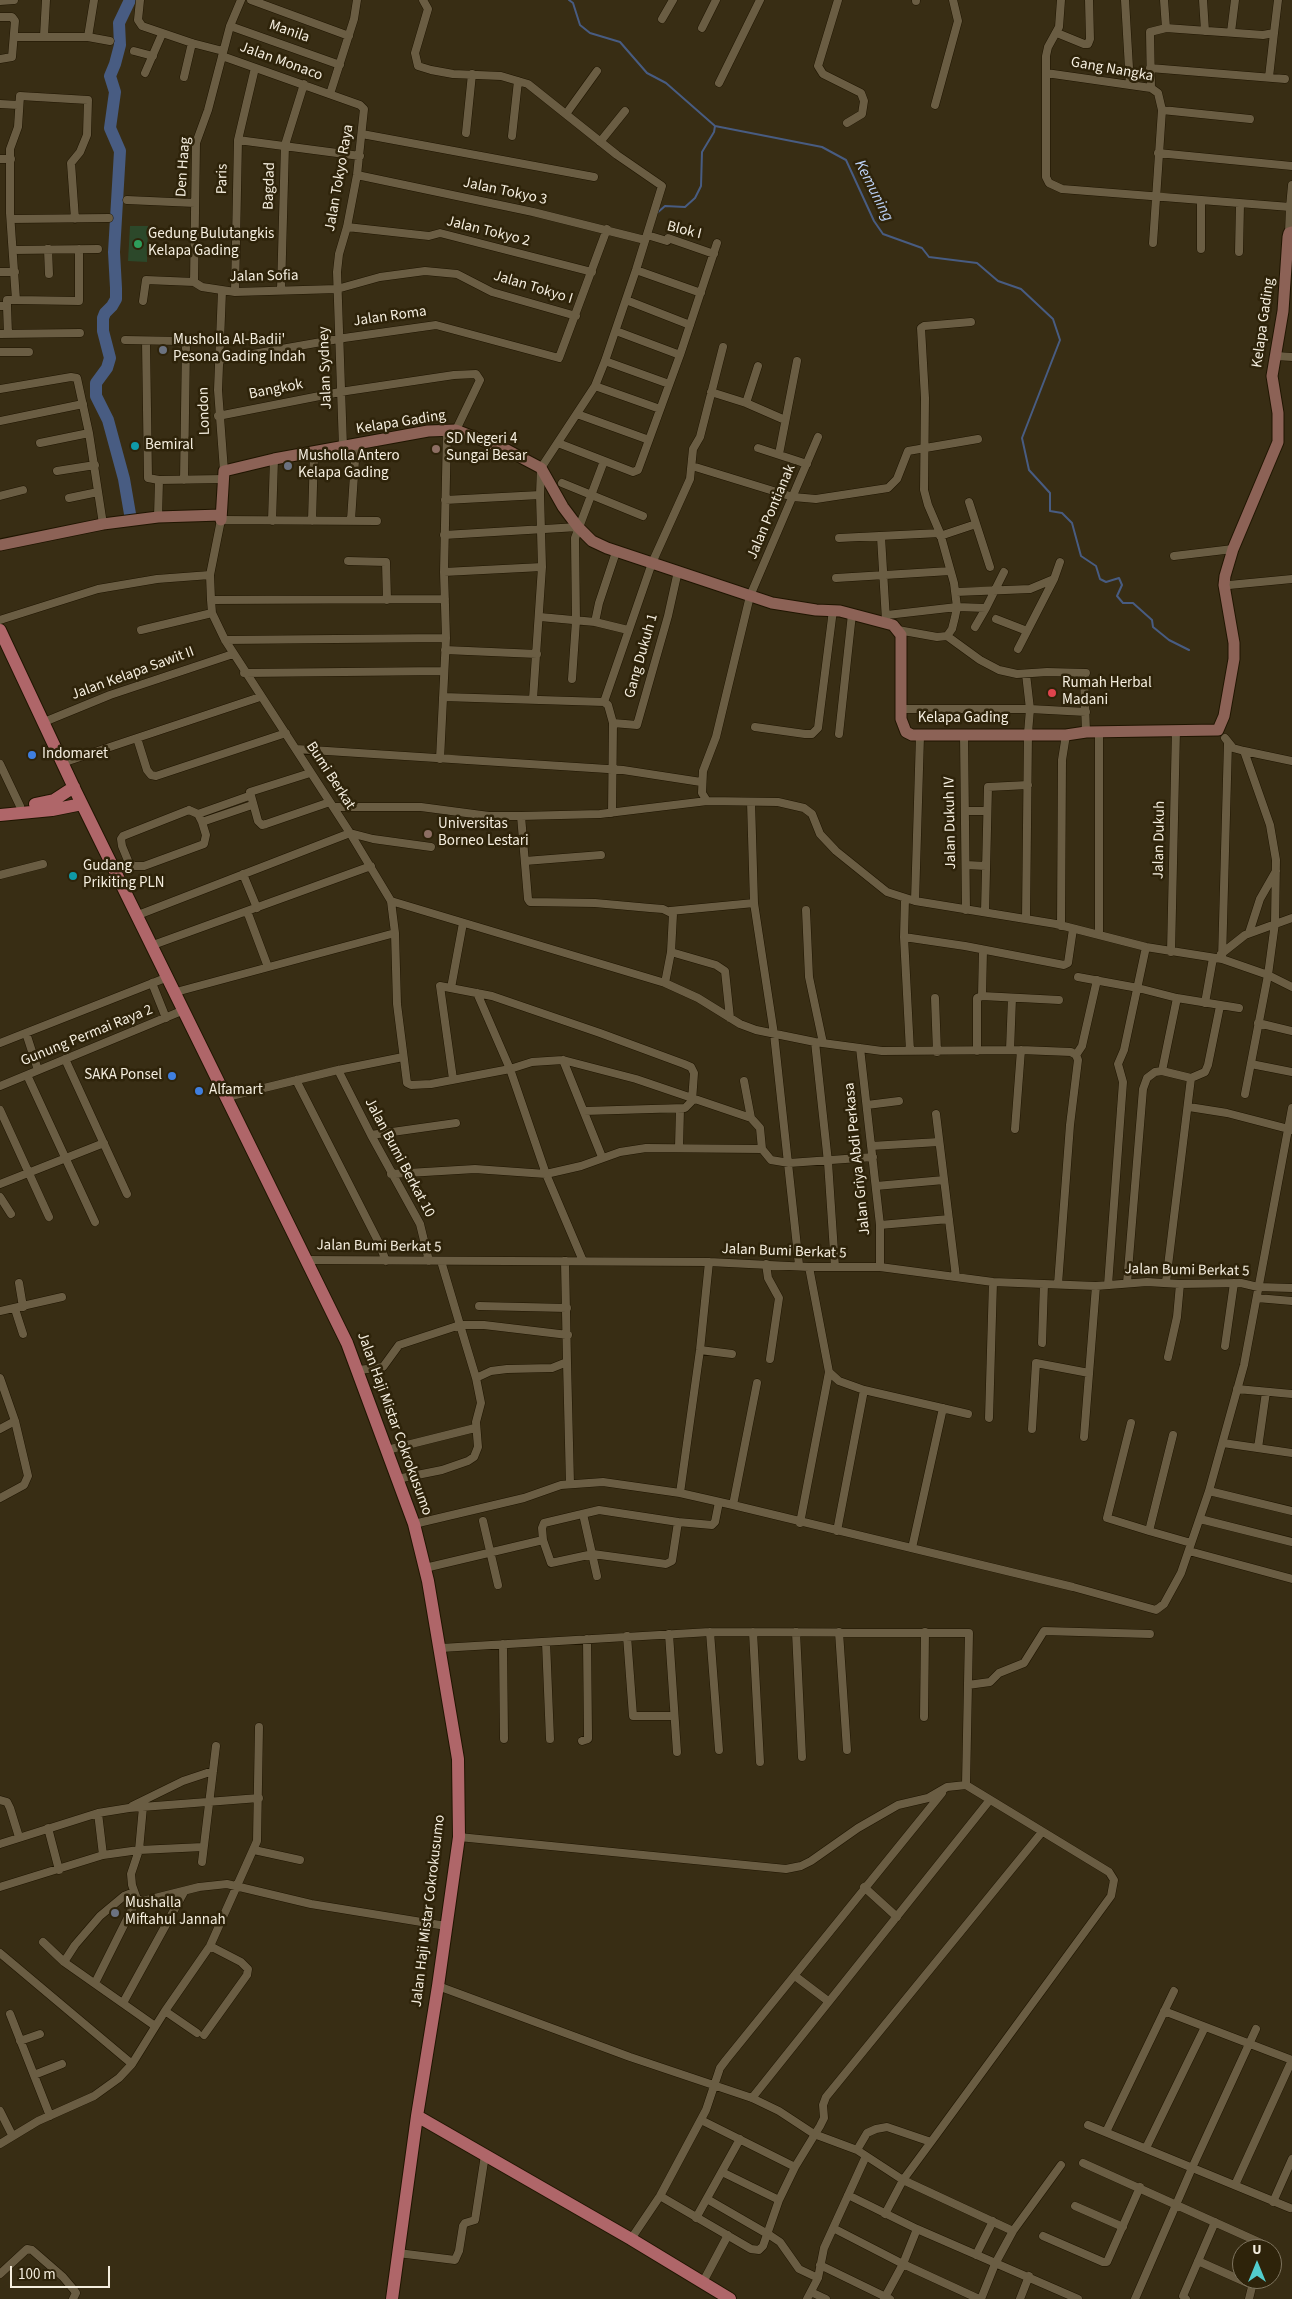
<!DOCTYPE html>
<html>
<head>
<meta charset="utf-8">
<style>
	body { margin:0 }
	#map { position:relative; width:1292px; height:2299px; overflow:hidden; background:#382d14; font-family:"Source Sans 3",sans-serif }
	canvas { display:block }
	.north { position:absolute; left:1232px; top:2239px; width:50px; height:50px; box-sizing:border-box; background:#2e230a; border:1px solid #7e745f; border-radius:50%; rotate:0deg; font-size:14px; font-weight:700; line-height:20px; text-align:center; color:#f5eedf }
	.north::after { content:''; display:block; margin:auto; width:18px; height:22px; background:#52cdce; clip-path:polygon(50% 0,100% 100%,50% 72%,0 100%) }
	.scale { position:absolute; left:10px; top:2266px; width:100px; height:22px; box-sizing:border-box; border:2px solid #f5eedf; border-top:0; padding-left:6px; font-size:15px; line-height:18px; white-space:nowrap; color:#f5eedf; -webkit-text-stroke:4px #2e230a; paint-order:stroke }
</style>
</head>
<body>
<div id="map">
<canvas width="1292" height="2299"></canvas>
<div class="north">U</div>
<div class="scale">100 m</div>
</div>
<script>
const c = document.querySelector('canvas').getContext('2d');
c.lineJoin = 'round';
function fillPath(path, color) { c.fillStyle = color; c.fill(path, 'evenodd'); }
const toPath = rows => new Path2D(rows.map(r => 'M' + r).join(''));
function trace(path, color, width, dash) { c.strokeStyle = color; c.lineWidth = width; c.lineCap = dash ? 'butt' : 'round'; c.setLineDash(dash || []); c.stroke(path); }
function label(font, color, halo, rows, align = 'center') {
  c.font = font + ' "Source Sans 3",sans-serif'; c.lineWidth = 5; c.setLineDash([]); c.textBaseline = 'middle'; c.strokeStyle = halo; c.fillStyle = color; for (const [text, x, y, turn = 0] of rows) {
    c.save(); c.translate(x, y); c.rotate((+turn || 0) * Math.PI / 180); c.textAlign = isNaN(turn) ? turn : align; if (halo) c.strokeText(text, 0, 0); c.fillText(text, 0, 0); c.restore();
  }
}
fillPath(toPath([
	[130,226,148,226,147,262,128,261]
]), '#2c482a');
trace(toPath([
	[569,0,573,3,580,25,590,33,620,42,647,73,666,83,715,126,822,147,846,160,874,221,883,234,922,248,929,257,977,263,998,281,1021,289,1053,319,1060,340,1022,438,1029,470,1050,493,1050,511,1062,513,1072,523,1081,556,1096,566,1100,579,1106,582,1119,578,1122,585,1117,596,1123,603,1133,603,1152,620,1153,627,1169,640,1189,650],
	[657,213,665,206,685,207,695,198,701,186,702,152,714,132,715,126]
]), '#485c82', 2);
trace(toPath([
	[130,514,124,479,108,420,96,396,96,383,107,368,110,358,103,331,103,318,105,313,112,306,116,299,116,288,114,252,120,151,110,128,115,92,110,76,115,64,120,45,119,23,130,0]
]), '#485c82', 12);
const street = toPath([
	[140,0,138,20,142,26,192,43,223,51],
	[251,0,349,36],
	[423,0,428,9,415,53,418,66,431,70,453,74,501,76,528,84,617,155,662,186,636,270,605,361,595,386,541,468,540,495],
	[838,0,818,66,823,74,861,93,864,101,862,114,847,123],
	[1061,0,1059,27,1048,47,1046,56,1046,177,1049,183,1062,189,1290,207,1289,233],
	[1125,0,1130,85],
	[1164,0,1166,28],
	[1203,0,1205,31],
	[0,1,14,0],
	[916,1,916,0],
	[0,17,12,17,15,21,12,57,0,59],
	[662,19,673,0],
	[230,26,340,65],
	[702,28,716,0],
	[1231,32,1235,0],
	[1057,33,1084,44,1088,44,1090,39,1089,0],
	[44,36,46,0],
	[14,37,88,37,110,41],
	[88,37,94,0],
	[134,51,153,56],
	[222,56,360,105,364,109,357,175,347,227,339,254,337,272,343,447],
	[1150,68,1285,79],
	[145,73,162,34],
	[1046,73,1151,88,1158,93,1162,110,1153,243],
	[184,77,192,43],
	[1269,77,1274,33],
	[719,83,760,0],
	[1151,88,1150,32,1166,28,1263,35,1274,33,1278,0],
	[330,94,354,19,357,0],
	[0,104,18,105],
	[935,105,958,21,953,0],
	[1162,110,1250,119],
	[566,114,597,71],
	[466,133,472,74],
	[362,134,594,177],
	[512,136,518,81],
	[238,140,360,156],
	[600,142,625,111],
	[1158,153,1292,166],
	[0,159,11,159],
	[357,175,533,212,645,240],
	[1292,185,1290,207,1292,208],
	[127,200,195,203],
	[1201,200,1201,249],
	[11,219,109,218],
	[347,227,429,236,440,233,592,272],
	[647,235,667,241,668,238,714,254],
	[48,249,49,274],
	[13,250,98,249],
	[1239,252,1240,204],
	[636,270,701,293],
	[0,272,15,272],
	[194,282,196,143,208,110,230,26,241,0],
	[281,290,285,145,304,84],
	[222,291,218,390,224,471],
	[235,292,238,140,255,68],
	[16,300,79,301,79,249],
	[626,300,690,325],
	[143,301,146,280,194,282,202,287,235,292,337,289,380,277,425,271,457,274,492,292,576,316],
	[0,306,7,306,7,300,16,300,10,213,10,149,18,127,20,96,88,100,87,135,80,152,71,163,75,219],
	[7,306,8,334],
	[616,331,680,355],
	[0,334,80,333],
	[125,340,181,341,186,345,184,480],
	[146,341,148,478,159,480,224,479],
	[0,352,29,352],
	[1276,356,1292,357],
	[219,360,344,338,436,325,559,358,607,229],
	[605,361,669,384],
	[595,386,660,409],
	[0,389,71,377,77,378,89,433,103,524],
	[711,392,746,403,785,420],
	[746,403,758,366],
	[577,414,649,440],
	[218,416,340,392,454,375,476,374,480,380,456,430],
	[0,421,83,404],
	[40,443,89,433],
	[558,443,633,472,638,470,680,355,717,243],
	[758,448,807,464],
	[779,454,797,361],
	[692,466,793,497,816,499,888,488,897,479,908,451,978,439],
	[57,471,95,465],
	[562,483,643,516],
	[0,496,23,490],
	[69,498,98,492],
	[445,500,540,495,542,567,533,699],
	[969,502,990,567],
	[158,517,159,480],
	[351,520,356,445],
	[272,521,274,459],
	[312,521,314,452],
	[377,521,221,520,210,575,211,600,212,613,225,640,350,833,391,901,395,933,397,1004,407,1083,411,1085,431,1084,510,1069,532,1062,563,1060,636,1079,751,1118],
	[444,535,578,527],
	[940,536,976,524],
	[881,537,886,620],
	[839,538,940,533],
	[1174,556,1233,549],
	[348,561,386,562,387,600],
	[444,572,542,567],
	[836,578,950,571],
	[1229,585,1292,579],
	[956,592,1030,589,1054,579,1060,562],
	[211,600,445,599],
	[887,615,957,607,986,608,1004,572],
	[540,617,595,622,628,630],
	[996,619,1027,631],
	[0,620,98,589,157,579,210,575],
	[595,622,599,603,616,552],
	[975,627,986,608],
	[141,630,212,613],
	[898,630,937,637,947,636,952,629,955,617,957,607,954,583,940,533,928,505,924,490,925,398,921,328,924,326,971,322],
	[947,636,980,660,999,670,1017,674,1047,672,1086,673,1084,676,1086,732],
	[225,640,446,638],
	[1018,649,1054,579],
	[445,650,537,654],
	[244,673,444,671],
	[572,679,576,621,575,538,604,461],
	[443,697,604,702],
	[900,709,1030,709,1086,712],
	[44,722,110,695,233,654],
	[613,723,637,725,668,616,678,571],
	[755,727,805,734,812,734,818,728,833,610],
	[839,734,852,614],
	[964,735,966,910],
	[920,736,915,901,1056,924,1146,947,1222,959,1268,975,1292,987],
	[137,738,147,770,151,775,156,776,286,733],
	[1225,738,1233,748,1244,751,1292,761],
	[296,749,623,770,701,782],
	[1244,751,1270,825,1276,860,1275,923,1268,975,1245,1094],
	[440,759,446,638,444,572,447,430],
	[62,763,260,697],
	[0,764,20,806],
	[310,773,250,792,258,821,262,825,266,824,330,802],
	[707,801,702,793,703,771,716,737,750,596,818,437],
	[334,807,421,807,489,816,521,816,600,814,707,801,778,802,804,808,812,814,820,834,836,851,887,892,915,901],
	[189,810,198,814,202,822,206,835,204,844,144,866,134,866,129,863,122,846,121,839,123,836,189,810],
	[965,811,987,811],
	[612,813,613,723,608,705,604,702,652,563,690,479,693,449,700,437,723,347],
	[198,814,249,796],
	[521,816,528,899,530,902,595,903,650,908,663,909,673,914,671,952,665,983],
	[202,822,252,805],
	[525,861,601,855],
	[966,865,986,866],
	[243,874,257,908],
	[0,875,43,864],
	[905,899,904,937,910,1051],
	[391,901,665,983,698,998,740,1024,756,1030,815,1042,882,1051,1021,1050,1071,1052,1076,1055,1082,1046,1097,980],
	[754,903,774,1034,799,1265],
	[806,910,809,977,823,1043],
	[247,911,268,967],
	[670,911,754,903,751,802],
	[985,912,988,787,1028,785],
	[138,915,350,833,373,839,431,847],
	[1026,919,1028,733,1030,709,1026,674],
	[1061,926,1062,760,1066,735],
	[1249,933,1260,899,1276,871],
	[1099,935,1099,732],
	[904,937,965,946,1064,965,1068,963,1073,929],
	[153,945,371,866],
	[671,952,716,965,725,971,730,1018],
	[1171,952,1176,730],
	[1221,954,1245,935,1292,918],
	[1222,959,1228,743],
	[1078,977,1138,988,1177,998,1239,1008],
	[152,983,166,1018],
	[451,988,463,923],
	[176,992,395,933],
	[477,993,510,1069,546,1174,583,1261],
	[982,996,1059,1000],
	[935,998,937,1052],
	[1205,1003,1213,958],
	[1258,1023,1292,1031],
	[26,1033,38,1070],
	[815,1042,828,1162,835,1267],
	[0,1043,168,977],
	[860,1048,880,1225,880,1267],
	[1010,1050,1012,998],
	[977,1051,977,998,982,996,983,950],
	[65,1059,127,1194],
	[563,1060,602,1157],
	[1251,1064,1292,1072],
	[338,1070,371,1135,420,1224,429,1261],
	[1162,1071,1191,1078],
	[27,1075,95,1222],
	[453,1079,440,986,492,996,600,1033,684,1064,691,1067,694,1073,692,1101,685,1108,584,1111],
	[296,1080,378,1241,386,1261],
	[744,1081,751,1118,760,1128,762,1149,771,1160,789,1163,873,1157],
	[0,1086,184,1010],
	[227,1097,338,1070,403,1057],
	[867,1105,899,1101],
	[1189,1107,1227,1113,1292,1130],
	[0,1110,49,1217],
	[936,1114,956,1277],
	[1015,1129,1021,1050],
	[371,1135,456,1123],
	[871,1146,939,1142],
	[679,1147,680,1109],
	[391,1174,475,1169,546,1174,581,1166,620,1152,646,1148,762,1149],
	[0,1184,104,1143],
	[876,1186,944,1180],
	[0,1197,11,1214],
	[880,1225,949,1219],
	[307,1260,709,1262,809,1267,880,1267,993,1282,1044,1284,1096,1286,1147,1282,1180,1284,1241,1283,1258,1287,1292,1288],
	[766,1264,768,1278,779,1298,770,1359],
	[809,1267,829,1372,839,1381,864,1390,968,1414],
	[1166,1282,1191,1078,1205,1072,1208,1065,1220,1006],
	[19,1283,23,1307],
	[1127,1283,1143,1089,1147,1078,1155,1072,1162,1071,1177,998],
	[1058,1284,1070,1125,1078,1060,1076,1055],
	[1108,1285,1123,1082,1118,1064,1124,1050,1146,947],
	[1257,1298,1292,1301],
	[479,1306,567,1308],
	[15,1309,23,1334],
	[0,1311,62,1297],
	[1042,1343,1044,1284],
	[1225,1346,1234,1283],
	[700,1350,732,1354],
	[1168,1357,1177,1317,1180,1284],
	[567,1362,570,1484],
	[359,1370,383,1367,399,1345,460,1325,441,1261],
	[0,1378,15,1421,28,1476,24,1485,0,1498],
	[476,1378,460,1325,484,1325,568,1335],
	[1237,1389,1292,1394],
	[989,1418,993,1282],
	[1131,1423,1107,1518,1149,1531],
	[0,1429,15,1421],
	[1032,1429,1036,1363,1089,1373],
	[1173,1435,1149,1531,1191,1543],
	[1084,1437,1096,1286],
	[1223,1443,1292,1453],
	[1258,1448,1266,1392],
	[387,1450,475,1428],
	[397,1479,442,1470,468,1461,474,1457,478,1447,476,1422,481,1403,476,1378,491,1371,507,1369,552,1368,567,1362,565,1261],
	[1209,1491,1292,1511],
	[680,1493,700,1350,709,1262],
	[733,1505,757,1383],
	[583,1514,597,1576],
	[1200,1519,1292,1542],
	[483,1521,498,1585],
	[678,1522,672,1561,666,1564,593,1554,551,1563,543,1540,542,1528,544,1523,599,1510,678,1522,712,1525,715,1522,719,1502],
	[800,1523,829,1372],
	[414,1524,524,1498,561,1485,603,1482,680,1493,733,1505,1073,1587,1156,1610,1164,1604,1181,1573,1209,1491,1244,1365,1292,1108],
	[837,1531,864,1390],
	[912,1548,943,1408],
	[1189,1551,1292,1579],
	[425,1568,543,1540],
	[710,1632,719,1750],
	[753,1632,760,1762],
	[796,1632,802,1757],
	[839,1632,847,1750],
	[669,1634,677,1752],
	[627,1636,633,1716,674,1716],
	[546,1642,550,1739],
	[503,1644,504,1739],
	[441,1648,710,1632,969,1633,966,1785],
	[968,1685,990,1682,999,1673,1024,1663,1044,1631,1150,1634],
	[924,1717,925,1632],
	[582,1741,588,1739,588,1735,587,1639],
	[0,1800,7,1802,10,1808,19,1837],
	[132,1806,183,1781,213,1771],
	[98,1813,103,1855],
	[48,1828,59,1870],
	[459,1837,786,1869,801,1866,811,1861,858,1828,898,1805,928,1798,947,1787,966,1785,1109,1872,1114,1880,1111,1896,931,2142,887,2127,876,2129,867,2133,857,2150],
	[0,1844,98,1813,129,1808,259,1798],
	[254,1850,300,1860],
	[202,1862,216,1746],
	[0,1887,103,1855,139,1850,203,1847],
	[864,1887,897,1917],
	[137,1899,143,1901,199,1887,227,1884,311,1904,446,1926],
	[43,1942,64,1962,155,2026],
	[0,1953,132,2064],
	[64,1962,75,1945,100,1916,124,1896,134,1892],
	[795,1976,828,2001],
	[95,1983,137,1899,132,1885,131,1874,139,1850,143,1807],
	[438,1986,630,2057,752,2098,779,2111,814,2134,857,2150,903,2180,1013,2231],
	[123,2003,184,1892],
	[165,2011,197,2033],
	[1164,2011,1292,2060],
	[10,2014,50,2116],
	[204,2035,247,1975,248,1969,241,1962,210,1946],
	[20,2041,40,2034],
	[34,2075,62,2064],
	[752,2098,989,1801],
	[0,2111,12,2135],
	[701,2120,795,2167],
	[1088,2125,1290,2208],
	[1106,2132,1174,1991],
	[0,2144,38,2121,94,2096,119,2078,132,2064,165,2011,210,1946,257,1841,259,1727],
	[1146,2148,1205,2027],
	[1083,2163,1261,2243,1264,2249],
	[722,2172,779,2200],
	[1235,2185,1292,2060],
	[848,2195,917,2229,1078,2299],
	[660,2196,751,2249,759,2250,763,2246,779,2200,795,2167,820,2126,824,2118,823,2105,826,2097,1042,1832],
	[707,2199,771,2236,780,2242,799,2269,818,2278],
	[1273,2202,1292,2159],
	[1075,2206,1123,2227],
	[885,2214,903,2180,931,2142],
	[696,2218,740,2139],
	[833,2228,903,2264,979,2299],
	[1043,2236,1103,2262,1107,2262,1140,2187],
	[631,2239,660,2196,706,2110,720,2068,726,2060,942,1793],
	[398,2253,455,2260,459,2251,463,2226,465,2223,475,2220,485,2155],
	[976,2255,993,2221],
	[1198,2261,1252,2285],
	[820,2265,890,2299],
	[0,2274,27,2249,32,2250,63,2277,74,2290,76,2293,73,2299],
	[703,2282,728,2235],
	[811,2292,826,2299],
	[807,2299,818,2278,824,2248,866,2156],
	[884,2299,903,2264,917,2229],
	[981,2299,995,2264,1013,2231,1061,2165],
	[1020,2299,1029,2276],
	[1135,2299,1192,2168,1256,2029],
	[1186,2299,1183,2296,1215,2222],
	[1249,2299,1254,2279]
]);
const secondary = toPath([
	[221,520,224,471,274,459,428,431,456,430,507,450,541,468,563,507,578,527,592,541,607,548,772,603,816,610,840,611,893,625,901,635,901,719,906,732,912,735,1066,735,1086,732,1218,730,1224,716,1234,659,1234,643,1224,585,1225,576,1233,549,1278,442,1278,413,1272,376,1283,311,1288,237,1289,233,1292,232],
	[0,545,103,524,158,517,221,515]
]);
const primary = toPath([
	[0,630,76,792,347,1343,414,1524,428,1581,458,1759,459,1837,438,1986,417,2116,392,2299],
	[35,804,54,800,74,787],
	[0,815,52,810,82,804],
	[417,2116,631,2239,730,2299]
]);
trace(street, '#1f1500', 9);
trace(secondary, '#1f1500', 13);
trace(primary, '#1f1500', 14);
trace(street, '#6a5d43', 8);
trace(secondary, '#8c6256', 11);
trace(primary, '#af6669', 12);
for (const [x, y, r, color] of [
	[138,244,5,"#2e9e5b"],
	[163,350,5,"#6b7280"],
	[135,446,5,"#0f9aa8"],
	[436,449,5,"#8d6e63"],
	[288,466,5,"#6b7280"],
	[1052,693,5,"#e0444e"],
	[32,755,5,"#3f7fe0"],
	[428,834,5,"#8d6e63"],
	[73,876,5,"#0f9aa8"],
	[172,1076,5,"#3f7fe0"],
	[199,1091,5,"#3f7fe0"],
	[115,1913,5,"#6b7280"]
]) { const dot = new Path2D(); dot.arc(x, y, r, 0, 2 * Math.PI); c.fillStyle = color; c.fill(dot); trace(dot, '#2e230a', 2); }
label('15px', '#f5eedf', '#2e230a', [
	["Manila",289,32,19],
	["Jalan Monaco",281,62,20],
	["Gang Nangka",1112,70,10],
	["Den Haag",184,167,-86],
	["Jalan Tokyo Raya",340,178,-80],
	["Paris",223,179,-89],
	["Bagdad",270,186,-88],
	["Jalan Tokyo 3",505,192,12],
	["Blok I",684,231,14],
	["Jalan Tokyo 2",488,232,14],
	["Jalan Sofia",264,277,-1],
	["Jalan Tokyo I",533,288,17],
	["Jalan Roma",390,317,-8],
	["Kelapa Gading",1264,323,-82],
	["Jalan Sydney",326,368,-92],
	["Bangkok",276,390,-11],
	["London",205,411,-92],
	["Kelapa Gading",401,423,-9],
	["Jalan Pontianak",772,512,-67],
	["Gang Dukuh 1",642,656,-74],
	["Jalan Kelapa Sawit II",133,674,-20],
	["Kelapa Gading",963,719],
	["Bumi Berkat",330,776,57],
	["Jalan Dukuh IV",951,823,-91],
	["Jalan Dukuh",1160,840,-89],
	["Gunung Permai Raya 2",87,1036,-22],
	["Jalan Bumi Berkat 10",399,1158,62],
	["Jalan Griya Abdi Perkasa",858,1159,-96],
	["Jalan Bumi Berkat 5",379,1247,1],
	["Jalan Bumi Berkat 5",784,1252,2],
	["Jalan Bumi Berkat 5",1187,1271,1],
	["Jalan Haji Mistar Cokrokusumo",394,1424,70],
	["Jalan Haji Mistar Cokrokusumo",429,1911,-83]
]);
label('15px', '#f5eedf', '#2e230a', [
	["Gedung Bulutangkis",148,235],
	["Kelapa Gading",148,252],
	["Musholla Al-Badii'",173,341],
	["Pesona Gading Indah",173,358],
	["SD Negeri 4",446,440],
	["Sungai Besar",446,457],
	["Bemiral",145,446],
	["Musholla Antero",298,457],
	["Kelapa Gading",298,474],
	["Rumah Herbal",1062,684],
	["Madani",1062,701],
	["Indomaret",42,755],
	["Universitas",438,825],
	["Borneo Lestari",438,842],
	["Gudang",83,867],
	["Prikiting PLN",83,884],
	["SAKA Ponsel",162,1076,"right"],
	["Alfamart",209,1091],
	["Mushalla",125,1904],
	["Miftahul Jannah",125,1921]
], 'left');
label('italic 16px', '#bdd2f7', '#2e230a', [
	["Kemuning",873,191,63]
]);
</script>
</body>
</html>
